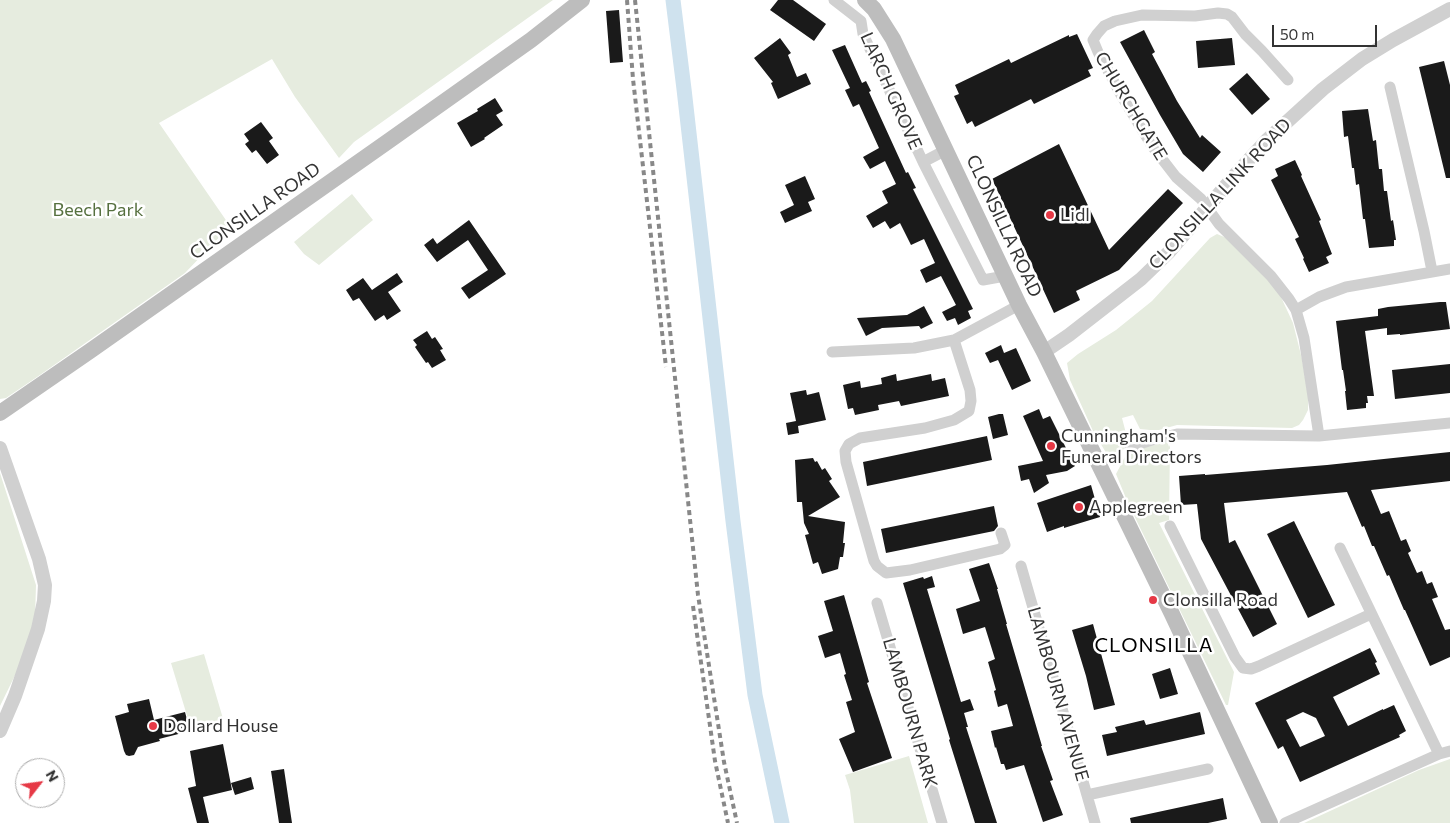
<!DOCTYPE html>
<html>
<head>
<meta charset="utf-8">
<style>
	body { margin:0 }
	#map { position:relative; width:1450px; height:823px; overflow:hidden; background:#fff; font-family:Commissioner,sans-serif }
	canvas { display:block }
	.north { position:absolute; left:15px; top:758px; width:50px; height:50px; box-sizing:border-box; background:#fff; border:1px solid #adadad; border-radius:50%; rotate:60deg; font-size:14px; font-weight:700; line-height:20px; text-align:center; color:#333 }
	.north::after { content:''; display:block; margin:auto; width:18px; height:22px; background:#e63946; clip-path:polygon(50% 0,100% 100%,50% 72%,0 100%) }
	.scale { position:absolute; left:1272px; top:25px; width:105px; height:22px; box-sizing:border-box; border:2px solid #333; border-top:0; padding-left:6px; font-size:15px; line-height:18px; white-space:nowrap; color:#333; -webkit-text-stroke:4px #fff; paint-order:stroke }
</style>
</head>
<body>
<div id="map">
<canvas width="1450" height="823"></canvas>
<div class="north">N</div>
<div class="scale">50 m</div>
</div>
<script>
const c = document.querySelector('canvas').getContext('2d');
c.lineJoin = 'round';
function fillPath(path, color) { c.fillStyle = color; c.fill(path, 'evenodd'); }
const toPath = rows => new Path2D(rows.map(r => 'M' + r).join(''));
function trace(path, color, width, dash) { c.strokeStyle = color; c.lineWidth = width; c.lineCap = dash ? 'butt' : 'round'; c.setLineDash(dash || []); c.stroke(path); }
function label(font, color, halo, rows, align = 'center') {
  c.font = font + ' Commissioner,sans-serif'; c.lineWidth = 5; c.setLineDash([]); c.textBaseline = 'middle'; c.strokeStyle = halo; c.fillStyle = color; for (const [text, x, y, turn = 0] of rows) {
    c.save(); c.translate(x, y); c.rotate((+turn || 0) * Math.PI / 180); c.textAlign = isNaN(turn) ? turn : align; if (halo) c.strokeText(text, 0, 0); c.fillText(text, 0, 0); c.restore();
  }
}
fillPath(toPath([
	[0,0,553,0,354,142,339,158,295,97,272,59,159,123,230,226,185,273,40,375,6,398,0,399],
	[352,194,373,220,319,265,304,254,294,242],
	[1217,234,1229,239,1260,268,1280,295,1293,323,1302,359,1308,396,1308,410,1303,420,1299,425,1292,428,1177,425,1159,430,1150,430,1140,429,1133,415,1122,418,1128,441,1114,466,1093,431,1070,380,1067,363,1078,354,1116,330,1152,301,1210,238],
	[1167,441,1169,447,1170,445,1169,520,1159,523,1234,672,1228,705,1226,705,1128,503,1116,474,1127,453],
	[0,473,36,585,35,617,23,659,0,706],
	[204,654,224,722,192,732,171,663],
	[909,756,928,823,854,823,850,790,845,775],
	[1450,759,1450,823,1304,823,1419,770]
]), '#e6ecdf');
trace(toPath([
	[673,0,684,89,733,521,755,695,782,823]
]), '#cfe2ee', 15);
fillPath(toPath([
	[778,0,793,0,826,24,814,41,770,10],
	[619,10,623,62,610,63,606,11],
	[1144,30,1155,52,1152,54,1177,101,1200,138,1202,135,1221,152,1203,172,1183,154,1160,115,1120,42],
	[1077,34,1093,68,1088,70,1091,76,1034,104,1031,99,975,127,972,121,967,124,954,96,959,94,955,85,1009,59,1011,63,1069,35,1069,37],
	[780,38,791,53,788,55,797,77,806,73,811,84,778,99,771,83,773,82,754,58],
	[1232,38,1235,65,1198,68,1196,41],
	[845,45,862,83,866,81,871,91,869,92,906,173,908,172,916,188,913,189,973,309,968,311,971,318,958,325,955,318,947,321,942,312,956,305,941,276,926,283,920,270,935,263,924,239,911,245,900,223,890,229,885,221,873,228,866,216,888,203,882,191,896,184,885,161,870,169,863,157,879,148,859,104,853,107,845,90,850,88,832,50],
	[1444,61,1450,85,1450,178,1446,178,1419,67],
	[1247,73,1270,99,1252,115,1229,89],
	[495,98,503,111,496,115,503,125,484,138,485,139,471,147,457,123,478,111,477,109],
	[1368,109,1373,141,1376,140,1379,169,1382,169,1384,191,1387,191,1391,221,1393,220,1394,226,1396,240,1394,240,1394,246,1369,248,1365,219,1363,219,1359,184,1356,185,1354,168,1352,168,1348,136,1344,137,1342,111],
	[261,122,273,138,269,141,279,155,267,164,256,150,252,153,245,144,249,141,244,134],
	[1059,144,1109,250,1168,189,1183,203,1119,270,1076,291,1080,300,1054,313,992,179],
	[1295,160,1302,175,1301,176,1321,220,1319,221,1332,254,1326,257,1329,263,1309,272,1303,259,1304,258,1295,239,1299,237,1271,180,1278,176,1275,169],
	[805,176,815,199,808,202,812,211,785,223,780,212,794,205,785,185],
	[469,220,506,274,469,299,461,288,488,270,468,240,437,262,424,245,433,238,437,244],
	[397,273,403,282,388,292,401,311,387,320,384,315,375,321,359,298,353,301,346,290,363,278,372,290],
	[1440,302,1446,302,1450,329,1400,335,1400,334,1387,335,1387,328,1365,331,1374,396,1367,396,1368,403,1366,403,1366,408,1347,410,1345,391,1346,391,1343,370,1342,370,1336,321,1378,316,1378,309,1388,307],
	[924,306,933,323,921,329,919,326,882,328,866,336,857,318,907,315],
	[427,331,432,339,435,337,443,349,440,350,446,360,432,368,428,362,426,363,415,347,417,345,413,340],
	[1001,345,1004,353,1016,348,1031,381,1012,390,998,360,990,363,985,353],
	[1450,364,1450,393,1395,399,1392,370],
	[896,374,897,381,931,374,932,381,945,378,949,396,901,406,899,401,878,405,879,410,855,415,853,408,848,409,843,385,860,381,861,388,882,384,881,378],
	[806,390,807,395,819,392,826,420,798,426,799,433,788,435,786,423,796,421,790,393],
	[1039,409,1043,419,1050,416,1075,466,1067,471,1046,475,1049,483,1034,493,1029,479,1021,481,1018,466,1043,461,1023,416],
	[999,414,1003,414,1008,435,993,439,988,417],
	[987,436,992,460,867,486,863,462],
	[1450,452,1450,481,1371,490,1381,514,1389,511,1401,541,1406,539,1411,551,1408,553,1417,573,1422,571,1427,584,1432,582,1438,597,1432,599,1445,630,1450,629,1450,657,1430,666,1405,610,1404,610,1389,575,1387,576,1374,546,1372,546,1364,526,1362,527,1347,492,1224,503,1229,543,1235,540,1277,624,1253,637,1201,539,1197,504,1181,505,1179,476,1205,474,1205,475,1327,465],
	[813,458,815,462,817,461,822,470,825,468,832,479,829,481,840,497,808,516,845,522,843,543,845,543,843,557,840,557,838,569,822,574,818,562,813,564,805,535,809,534,804,523,802,502,797,502,795,460],
	[1091,485,1100,517,1064,528,1064,526,1047,532,1037,503],
	[994,506,998,526,994,531,886,553,881,529],
	[1294,521,1335,605,1308,618,1267,534],
	[989,563,998,589,997,589,1007,624,1006,624,1042,746,1041,746,1053,780,1050,781,1063,815,1043,822,1024,765,1006,770,1004,764,1001,764,996,747,995,748,991,731,1013,726,1007,704,998,707,994,691,996,690,988,662,995,659,985,627,963,634,956,609,980,601,969,569],
	[932,576,935,587,927,589,961,702,970,699,974,710,964,713,968,727,966,727,997,823,975,823,949,740,950,739,903,583,923,577,924,579],
	[844,595,869,682,867,683,892,758,853,772,839,739,855,732,846,702,852,700,844,675,846,674,840,653,825,658,818,636,833,631,824,601],
	[1093,624,1115,705,1094,710,1086,676,1072,630],
	[1370,648,1377,662,1375,663,1380,674,1333,697,1348,726,1383,709,1383,710,1394,705,1406,731,1399,735,1400,737,1300,782,1283,746,1278,749,1255,703],
	[1303,712,1316,718,1325,736,1300,747,1286,720],
	[1170,668,1178,694,1160,699,1152,674],
	[149,699,154,720,185,712,190,731,159,739,160,741,138,747,134,755,129,756,126,755,124,751,115,716,129,712,127,704],
	[1200,712,1205,734,1107,756,1102,735,1117,732,1115,727,1144,720,1146,725],
	[223,744,232,790,203,797,209,823,197,823,188,788,196,786,190,751],
	[284,769,292,823,279,823,271,771],
	[251,777,254,789,235,795,231,783],
	[1223,798,1227,819,1208,823,1131,823,1130,818]
]), '#1a1a1a');
trace(toPath([
	[834,0,861,21,863,34,923,162,983,280,1005,276],
	[1288,80,1262,51,1245,34,1232,17,1227,14,1218,13,1195,16,1142,15,1115,21,1104,26,1097,34,1093,40,1098,52,1121,95,1152,146,1176,177,1201,199,1219,224,1271,276,1289,299,1296,310,1304,338,1319,436],
	[1390,87,1424,231,1432,271],
	[923,162,946,150],
	[1296,310,1319,297,1346,287,1450,269],
	[954,340,970,390,971,401,969,411,954,420,925,428,860,438,849,444,845,451,846,462,874,561,877,566,886,573,910,570,1000,549,1005,545,1001,533],
	[832,352,914,348,954,340,1019,305],
	[1130,447,1152,440,1177,434,1319,436,1450,423],
	[1170,526,1235,657,1243,668,1251,669,1259,666,1371,614],
	[1340,548,1439,754],
	[1021,566,1095,823],
	[877,603,942,823],
	[1087,795,1208,769],
	[1285,823,1439,754,1450,751]
]), '#d0d0d0', 11);
trace(toPath([
	[1044,352,1069,335,1141,279,1169,252,1235,175,1267,140,1323,89,1362,59,1393,40,1450,9],
	[0,448,39,559,45,585,44,601,38,629,15,696,0,731]
]), '#d0d0d0', 14);
trace(toPath([
	[865,0,874,9,893,39,1019,305,1044,352,1172,614,1270,823],
	[0,413,90,351,390,140,531,40,582,0]
]), '#bdbdbd', 16);
trace(toPath([
	[627,0,633,79,666,367],
	[635,0,698,595,724,762,737,823],
	[693,606,715,761,728,823]
]), '#888', 4, [5, 4]);
for (const [x, y, r, color] of [
	[1050,215,5,"#e63946"],
	[1051,446,5,"#e63946"],
	[1079,507,5,"#e63946"],
	[1153,600,5,"#e63946"],
	[153,726,5,"#e63946"]
]) { const dot = new Path2D(); dot.arc(x, y, r, 0, 2 * Math.PI); c.fillStyle = color; c.fill(dot); trace(dot, '#fff', 2); }
label('18px', '#333', '#fff', [
	["LARCH GROVE",891,91,66],
	["CHURCHGATE",1131,106,59],
	["CLONSILLA LINK ROAD",1220,194,-47],
	["CLONSILLA ROAD",255,211,-35],
	["CLONSILLA ROAD",1004,226,65],
	["LAMBOURN AVENUE",1058,694,74],
	["LAMBOURN PARK",910,713,74]
]);
label('18px', '#56703f', '#fff', [
	["Beech Park",98,210]
]);
label('18px', '#333', '#fff', [
	["Lidl",1060,215],
	["Cunningham's",1061,436],
	["Funeral Directors",1061,457],
	["Applegreen",1089,507],
	["Clonsilla Road",1163,600],
	["Dollard House",163,726]
], 'left');
c.letterSpacing = '1px';
label('20px', '#000', '#fff', [
	["CLONSILLA",1154,645]
]);
c.letterSpacing = '0px';
</script>
</body>
</html>
